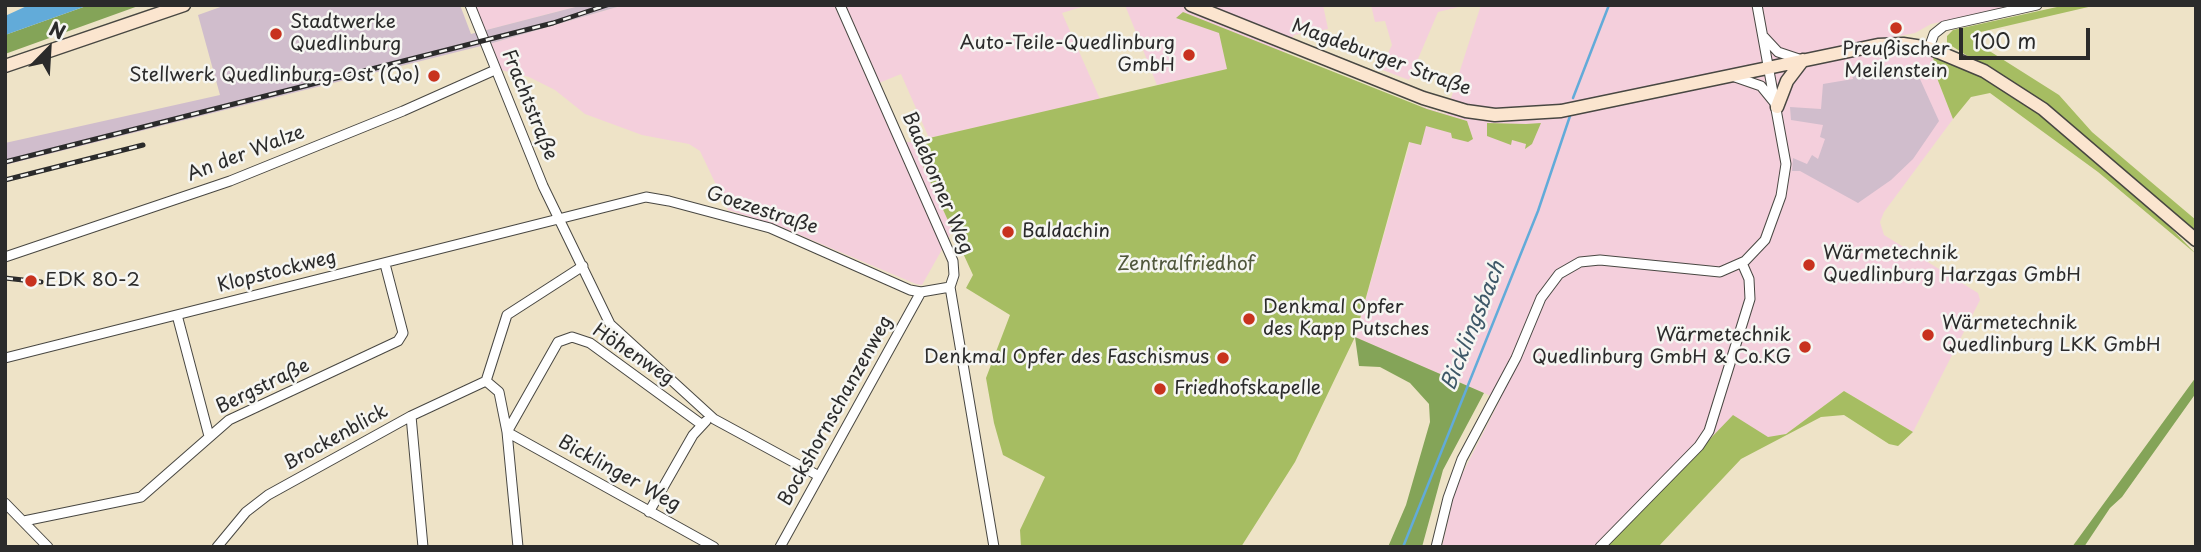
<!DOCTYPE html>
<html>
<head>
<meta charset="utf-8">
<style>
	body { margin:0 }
	#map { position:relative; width:2201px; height:552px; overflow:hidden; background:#eee3c7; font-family:"Playpen Sans",sans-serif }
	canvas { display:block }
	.frame { position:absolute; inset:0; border:7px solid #2b2b2b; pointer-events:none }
	.north { position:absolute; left:14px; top:14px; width:70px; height:70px; -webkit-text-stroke:5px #f6f6f2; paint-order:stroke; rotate:24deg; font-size:19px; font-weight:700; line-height:28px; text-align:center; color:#2b2b2b }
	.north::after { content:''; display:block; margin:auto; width:24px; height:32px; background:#2b2b2b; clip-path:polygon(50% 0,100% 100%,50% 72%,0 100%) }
	.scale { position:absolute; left:1959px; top:28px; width:131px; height:32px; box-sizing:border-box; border:4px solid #2b2b2b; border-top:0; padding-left:9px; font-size:21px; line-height:24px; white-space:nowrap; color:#2b2b2b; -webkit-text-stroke:5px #f6f6f2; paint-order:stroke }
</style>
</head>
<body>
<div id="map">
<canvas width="2201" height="552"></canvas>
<div class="frame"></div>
<div class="north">N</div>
<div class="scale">100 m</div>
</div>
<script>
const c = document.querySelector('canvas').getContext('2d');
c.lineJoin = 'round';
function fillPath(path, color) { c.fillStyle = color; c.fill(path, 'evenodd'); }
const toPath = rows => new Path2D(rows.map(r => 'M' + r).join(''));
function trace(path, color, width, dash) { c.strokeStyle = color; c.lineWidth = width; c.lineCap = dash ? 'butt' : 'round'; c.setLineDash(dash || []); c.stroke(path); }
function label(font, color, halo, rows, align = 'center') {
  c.font = font + ' "Playpen Sans",sans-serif'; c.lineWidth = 5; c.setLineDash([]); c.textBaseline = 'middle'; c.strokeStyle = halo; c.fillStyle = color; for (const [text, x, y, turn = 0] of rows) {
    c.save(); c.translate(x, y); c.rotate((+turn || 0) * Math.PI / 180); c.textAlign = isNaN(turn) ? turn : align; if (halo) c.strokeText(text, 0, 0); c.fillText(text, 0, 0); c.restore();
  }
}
fillPath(toPath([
	[474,5,583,5,483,31],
	[624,5,1088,5,1062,13,1100,99,929,138,901,74,879,83,906,142,912,142,953,230,922,285,916,284,781,227,728,210,700,151,689,144,642,135,585,114,555,90,529,77,501,70,489,44],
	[1125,5,1323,5,1328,29,1294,35,1281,57,1157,85],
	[1371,5,1467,5,1438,12,1409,80,1380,69,1392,45,1385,21,1375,22],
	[1481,5,2017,5,1931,24,1915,33,1894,37,1895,51,1933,57,1937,78,1953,119,1884,212,1880,222,1884,235,1978,293,1980,300,1913,432,1844,391,1786,434,1701,450,1606,547,1442,547,1456,486,1500,400,1355,337,1419,111,1421,106,1446,114]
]), '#f4cfdc');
fillPath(toPath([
	[226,5,460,5,471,34,583,5,624,5,489,44,5,165,5,143,220,95,198,15],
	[1915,68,1939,121,1913,159,1891,180,1858,203,1800,171,1792,171,1793,158,1807,164,1812,155,1818,159,1825,139,1820,137,1823,125,1791,120,1790,107,1821,109,1823,84,1853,79,1852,74,1858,73,1859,77]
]), '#d0bdcc');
fillPath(toPath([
	[2066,5,2097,5,1972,34,1972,40,2059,95,2092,132,2196,220,2196,233,2055,111,1947,43,1947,36,1953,30],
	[1183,12,1427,109,1467,121,1473,139,1468,142,1452,138,1451,133,1426,126,1421,145,1409,142,1355,337,1295,462,1241,547,1021,547,1020,530,1045,477,1003,455,994,423,986,378,1010,315,966,288,973,275,912,142,1227,69,1219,33,1176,18],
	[1933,57,1978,74,2043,116,2161,218,2196,254,2098,172,1990,93,1971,97,1953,119,1937,78],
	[1487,123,1526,124,1541,123,1532,144,1525,149,1526,144,1512,140,1511,145,1487,136],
	[1844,391,1913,432,1898,446,1889,444,1844,415,1821,417,1741,459,1658,547,1606,547,1733,415,1768,437,1786,434]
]), '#a6bd62');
fillPath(toPath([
	[89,5,141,5,5,54,5,35],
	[1355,337,1484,393,1443,470,1422,547,1388,547,1406,505,1430,422,1429,404,1410,383,1380,367,1359,366],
	[2196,377,2196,393,2122,497,2110,508,2084,547,2072,547]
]), '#84a458');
fillPath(toPath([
	[29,5,89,5,5,35,5,16]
]), '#62abd9');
trace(toPath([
	[1573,98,1609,5],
	[1403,547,1538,211,1570,116]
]), '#62abd9', 2.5);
const street = toPath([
	[470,5,543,186,610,324,714,419,819,476],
	[840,5,953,261,954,275,950,287,994,547],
	[1764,37,1778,52,1802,60],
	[1929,48,1934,34,1944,26,2037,5],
	[1735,77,1761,86,1774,102],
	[5,257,230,181,403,111,495,70],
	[177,315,209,436],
	[5,358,646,197,669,201,770,228,910,290,921,292,950,287],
	[486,381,499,392,507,432,518,547],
	[486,381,507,315,583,266],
	[411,416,423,547],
	[701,424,590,343,572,337,558,342,507,432,714,547],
	[5,503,48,547],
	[649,512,693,435,706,421],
	[24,521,141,497,229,420,398,341,403,333,385,264],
	[217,547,246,512,268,495,411,416,486,381],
	[780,547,921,292],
	[1436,547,1448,498,1462,459,1516,358,1541,298,1559,274,1580,262,1600,260,1720,272,1745,261,1765,240,1781,196,1786,164,1757,5],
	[1600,547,1699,446,1709,431,1750,299,1749,279,1742,263]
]);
const secondary = toPath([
	[1191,5,1423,98,1466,111,1495,115,1561,111,1878,45,1903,44,1929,48,1984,71,2043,109,2196,240],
	[5,66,184,5],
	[1777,107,1787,81,1803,60]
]);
trace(street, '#484742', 11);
trace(secondary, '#484742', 15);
trace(street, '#fff', 9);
trace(secondary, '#fbe5cf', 12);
const rail = toPath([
	[5,162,553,23,607,5],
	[5,180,143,145],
	[5,278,41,282]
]);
trace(rail, '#2b2b2b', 5);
trace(rail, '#f6f6f2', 2.5, [8]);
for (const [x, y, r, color] of [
	[1896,28,7,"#c8321e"],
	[276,34,7,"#c8321e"],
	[1189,55,7,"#c8321e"],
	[434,76,7,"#c8321e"],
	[1008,232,7,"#c8321e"],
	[1809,265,7,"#c8321e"],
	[31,281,7,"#c8321e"],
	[1249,319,7,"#c8321e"],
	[1928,335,7,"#c8321e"],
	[1805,347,7,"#c8321e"],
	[1223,358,7,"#c8321e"],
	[1160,389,7,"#c8321e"]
]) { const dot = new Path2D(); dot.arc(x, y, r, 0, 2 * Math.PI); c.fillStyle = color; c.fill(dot); trace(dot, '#f6f6f2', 2.5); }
label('19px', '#2b2b2b', '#f6f6f2', [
	["Stadtwerke",290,23],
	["Quedlinburg",290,45],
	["Auto-Teile-Quedlinburg",1175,44,"right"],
	["GmbH",1175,66,"right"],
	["Preußischer",1896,50,"center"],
	["Meilenstein",1896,72,"center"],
	["Stellwerk Quedlinburg-Ost (Qo)",420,76,"right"],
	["Baldachin",1022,232],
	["Wärmetechnik",1823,254],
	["Quedlinburg Harzgas GmbH",1823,276],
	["EDK 80-2",45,281],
	["Denkmal Opfer",1263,308],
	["des Kapp Putsches",1263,330],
	["Wärmetechnik",1942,324],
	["Quedlinburg LKK GmbH",1942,346],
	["Wärmetechnik",1791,336,"right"],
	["Quedlinburg GmbH & Co.KG",1791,358,"right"],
	["Denkmal Opfer des Faschismus",1209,358,"right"],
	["Friedhofskapelle",1174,389]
], 'left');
label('19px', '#2b2b2b', '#f6f6f2', [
	["Magdeburger Straße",1381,58,20],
	["Frachtstraße",529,105,68],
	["An der Walze",246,154,-21],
	["Badeborner Weg",937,183,67],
	["Goezestraße",762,211,18],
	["Klopstockweg",277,272,-14],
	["Höhenweg",633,355,34],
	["Bergstraße",263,387,-26],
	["Bockshornschanzenweg",836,411,-61],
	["Brockenblick",336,438,-29],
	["Bicklinger Weg",619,474,29]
]);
label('19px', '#50573c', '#f6f6f2', [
	["Zentralfriedhof",1186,265]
]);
label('italic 21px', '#3e5868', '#f6f6f2', [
	["Bicklingsbach",1474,326,-68]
]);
</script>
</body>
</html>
